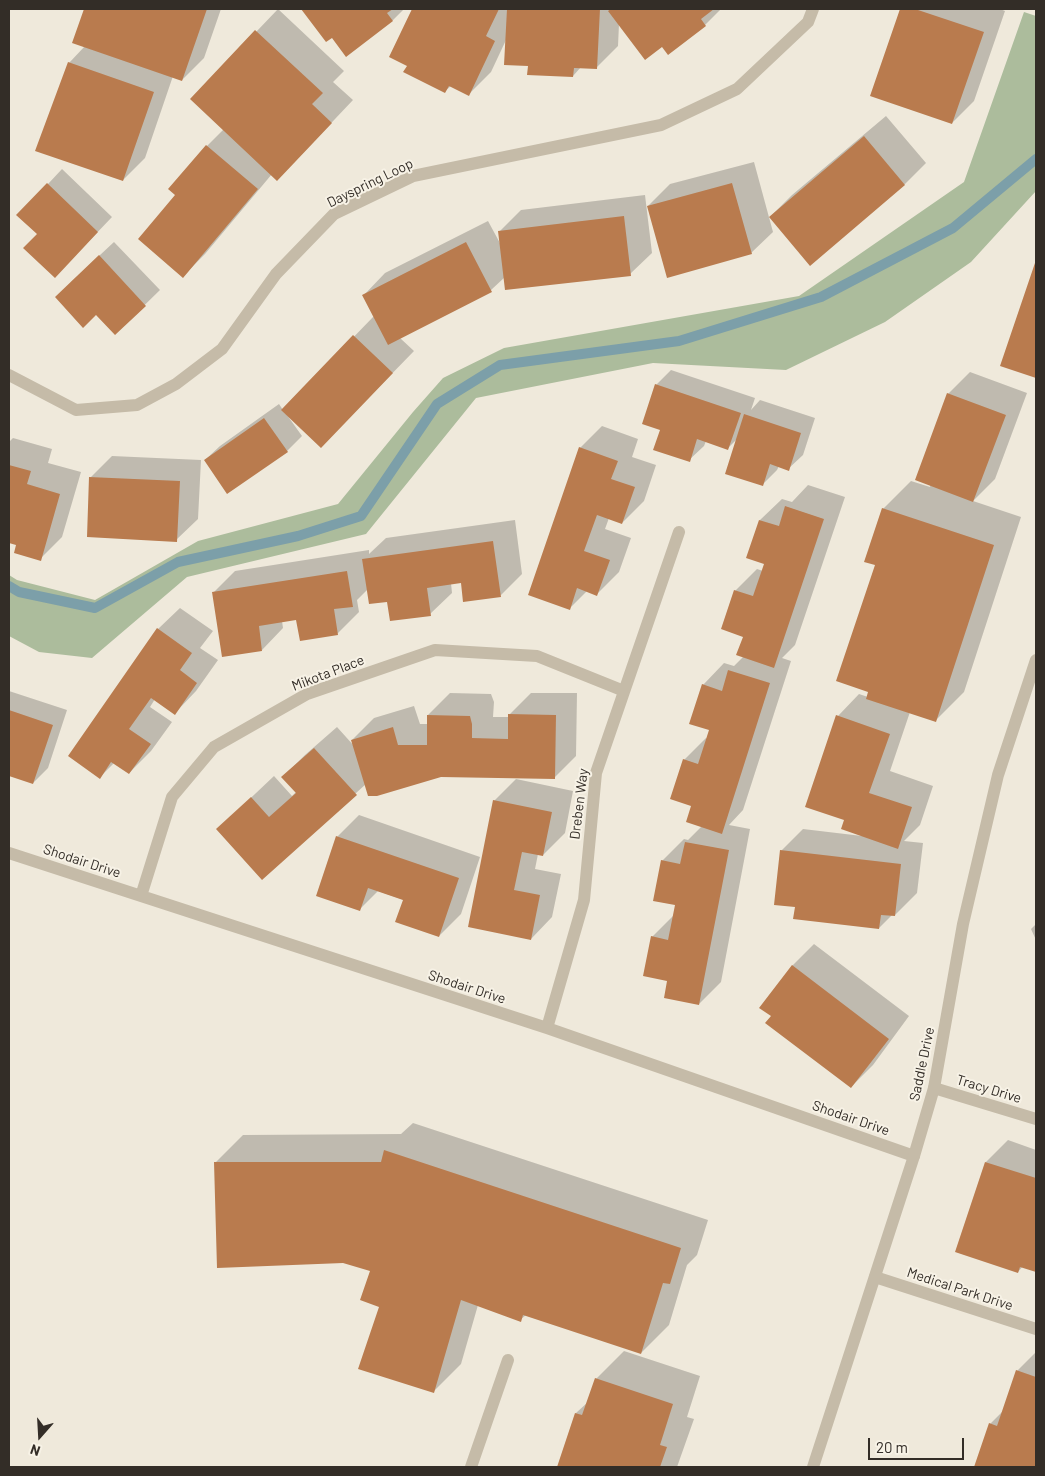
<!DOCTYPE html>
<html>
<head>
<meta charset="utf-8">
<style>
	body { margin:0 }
	#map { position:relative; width:1045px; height:1476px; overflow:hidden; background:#efe9db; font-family:Barlow,sans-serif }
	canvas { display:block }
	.frame { position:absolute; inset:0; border:10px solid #332d27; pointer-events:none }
	.north { position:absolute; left:15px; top:1411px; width:50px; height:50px; -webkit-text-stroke:4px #f7f2e6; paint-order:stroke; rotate:199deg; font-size:14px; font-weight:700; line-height:20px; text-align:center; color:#332d27 }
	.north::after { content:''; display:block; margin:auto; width:18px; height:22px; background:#332d27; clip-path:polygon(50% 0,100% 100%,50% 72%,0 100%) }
	.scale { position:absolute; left:868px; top:1438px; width:96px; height:22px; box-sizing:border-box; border:2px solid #332d27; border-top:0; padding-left:6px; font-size:15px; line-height:18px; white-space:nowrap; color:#332d27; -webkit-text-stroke:4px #f7f2e6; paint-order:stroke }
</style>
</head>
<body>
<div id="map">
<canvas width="1045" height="1476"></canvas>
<div class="frame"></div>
<div class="north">N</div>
<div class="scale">20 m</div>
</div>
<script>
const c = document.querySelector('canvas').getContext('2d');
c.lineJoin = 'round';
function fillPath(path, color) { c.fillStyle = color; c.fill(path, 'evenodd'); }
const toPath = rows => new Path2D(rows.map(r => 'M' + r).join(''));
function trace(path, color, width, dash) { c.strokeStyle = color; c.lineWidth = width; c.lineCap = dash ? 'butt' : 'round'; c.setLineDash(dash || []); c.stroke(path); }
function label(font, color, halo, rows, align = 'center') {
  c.font = font + ' Barlow,sans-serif'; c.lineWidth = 4; c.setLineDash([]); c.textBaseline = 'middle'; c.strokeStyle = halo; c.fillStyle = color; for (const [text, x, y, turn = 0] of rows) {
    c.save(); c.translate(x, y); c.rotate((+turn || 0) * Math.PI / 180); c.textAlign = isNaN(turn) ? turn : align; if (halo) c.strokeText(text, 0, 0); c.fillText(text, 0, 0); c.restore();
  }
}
fillPath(toPath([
	[1024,12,1036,16,1036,191,971,262,885,322,786,370,653,363,476,398,366,534,187,577,92,658,39,652,9,636,9,575,17,580,95,600,198,541,338,504,413,412,443,378,504,348,799,296,964,182]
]), '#acbc9c');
fillPath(toPath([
	[85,9,221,9,204,58,182,80,173,76,145,158,123,180,69,63,85,46,74,42],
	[278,9,344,71,333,82,353,100,299,157,272,174,205,254,183,276,177,195,207,146,224,129,192,99],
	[303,9,404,9,393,20,346,55,332,37,326,41],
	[413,9,721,9,705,25,668,53,662,45,619,24,618,46,596,68,581,67,573,76,529,65,506,40,491,72,469,94,451,86,445,91,408,65,390,56],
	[901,9,1000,9,1005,11,974,101,952,123,871,95],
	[886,116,926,163,905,184,810,264,770,217,792,195],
	[754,162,773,232,751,253,648,206,670,184],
	[62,169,112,217,70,261,38,234,48,184],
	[645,195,652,253,630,274,505,277,491,290,400,338,414,351,343,424,287,415,302,436,287,451,205,460,220,446,279,404,283,410,374,316,364,295,385,273,488,221,501,245,499,232,521,210],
	[114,242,160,290,115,334,71,282],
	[1036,262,1036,377,1001,365],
	[671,370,755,398,751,410,760,400,815,418,803,455,788,469,779,466,777,470,762,485,738,438,728,448,706,441,704,446,689,460,661,429,656,385],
	[970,372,1027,393,995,479,973,501,1021,517,964,692,936,720,910,712,890,771,933,786,920,825,904,841,923,843,917,893,895,915,892,915,879,928,796,906,781,851,803,829,862,836,846,819,838,716,859,694,868,697,876,564,883,509,911,481,930,487,948,394],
	[602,426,638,439,632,457,656,465,644,501,622,523,609,518,605,529,631,538,619,572,597,594,587,591,570,608,580,448],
	[13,438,52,449,48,463,81,472,62,537,40,559,18,544,9,542,9,442],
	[112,456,201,460,198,519,176,540,90,478],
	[808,485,845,497,795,645,782,658,791,661,743,810,729,825,750,829,721,982,699,1004,669,980,652,937,674,915,676,904,662,861,684,839,688,840,702,826,693,805,684,760,706,738,707,739,710,729,703,685,724,663,734,666,744,656,744,636,735,591,757,569,763,571,765,563,760,520,782,499,792,502],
	[515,520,522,574,501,595,462,581,451,583,452,593,430,614,368,589,357,600,359,612,337,634,297,619,282,621,283,628,262,650,213,593,235,571,369,550,369,554,386,538],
	[180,608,213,631,200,648,218,660,196,691,175,713,155,699,150,707,172,722,151,751,129,773,114,763,100,777,158,629],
	[9,691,67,710,48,768,33,783,9,775],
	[450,693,491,694,494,702,493,717,509,717,509,715,531,693,577,693,576,756,554,778,441,775,366,784,262,878,218,829,274,776,292,796,296,792,283,777,305,755,337,727,355,747,352,740,374,718,414,706,420,724,428,724,428,715],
	[516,779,573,791,565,833,543,855,538,854,535,869,561,874,552,917,531,939,469,926,494,801],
	[359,815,480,857,461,914,439,936,404,900,378,891,359,910,337,837],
	[1036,924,1036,940,1031,929],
	[814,944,909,1016,873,1065,851,1087,773,1016,792,966],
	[413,1123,708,1220,697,1255,687,1265,669,1325,641,1353,526,1315,520,1320,478,1305,461,1364,433,1392,381,1306,371,1270,215,1163,243,1135,401,1134],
	[1008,1140,1036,1150,1036,1271,1023,1266,1018,1272,957,1252,986,1162],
	[624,1351,700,1376,687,1417,694,1419,677,1467,558,1467,576,1413,588,1402,596,1379],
	[1036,1352,1036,1467,975,1467,990,1424,1003,1411,1017,1371]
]), '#0003');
trace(toPath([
	[9,586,19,592,95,608,178,562,298,536,361,516,437,404,500,365,679,341,821,297,953,228,1036,159]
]), '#7c9fa9', 10);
fillPath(toPath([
	[84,9,207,9,182,81,72,43],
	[301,9,393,9,387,13,393,21,346,57,332,38,326,42],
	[412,9,499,9,486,36,495,41,469,96,449,86,445,93,403,72,407,66,389,57],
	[507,9,600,9,597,69,574,68,573,77,527,75,528,66,504,65],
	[611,9,714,9,701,19,706,26,668,55,662,47,645,60,608,11],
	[900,9,915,9,984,32,952,124,870,96],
	[255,30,323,93,312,104,332,123,277,181,190,99],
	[68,62,154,92,123,181,35,151],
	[864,136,905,185,810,266,769,217],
	[206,145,258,189,183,278,138,239,175,195,168,189],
	[47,183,98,232,55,278,23,248,37,234,16,215],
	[732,183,752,254,667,278,647,206],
	[624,216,631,276,505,290,498,231],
	[466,242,492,292,388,345,362,295],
	[99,255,146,306,115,335,96,315,83,328,55,297],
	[1036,260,1036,378,1000,366],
	[353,335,393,373,321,448,281,410],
	[655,384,741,413,728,450,697,439,690,462,653,450,660,430,642,424],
	[947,393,1006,415,973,502,915,480],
	[744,414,801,433,789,471,770,464,763,486,725,474],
	[264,418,288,452,227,494,204,460],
	[579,447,618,461,611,479,635,487,622,524,597,515,584,551,610,560,597,596,577,588,570,610,528,595],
	[9,465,31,471,27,484,60,494,41,561,14,553,16,545,9,543],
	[89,477,180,481,177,542,87,537],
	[785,506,824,519,774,668,736,655,743,637,721,629,734,590,753,596,764,564,746,558,759,520,779,526],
	[882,508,994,545,936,722,866,699,868,692,836,681,875,565,864,562],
	[493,541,501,597,463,602,461,583,427,588,431,616,390,621,387,602,369,604,362,559],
	[347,571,353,607,334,609,338,635,300,641,296,620,259,626,262,651,222,657,212,592],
	[157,628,192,653,180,670,197,683,175,715,151,698,129,729,151,744,129,774,111,762,100,779,68,756],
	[728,670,770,683,722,834,686,822,691,806,670,799,683,759,698,764,709,730,689,724,702,684,722,691],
	[9,710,53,725,33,784,9,776],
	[508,714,556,715,555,779,441,777,377,796,368,796,351,740,393,727,398,745,427,745,427,715,470,716,472,724,472,738,508,739],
	[836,715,890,734,869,793,912,807,898,849,841,829,844,820,805,807],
	[314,748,357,795,262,880,216,829,251,797,269,817,296,793,281,777],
	[493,800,552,812,543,856,522,852,514,890,540,895,531,940,468,927],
	[336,836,459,878,439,937,395,922,403,900,368,888,360,911,316,896],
	[685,842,729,850,699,1005,664,998,667,981,643,976,651,936,668,940,675,905,653,901,661,860,680,864],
	[780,850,901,864,895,916,881,915,879,929,793,919,795,907,774,905],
	[792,965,889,1039,851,1088,765,1023,771,1016,759,1008],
	[384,1150,681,1248,670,1284,663,1283,641,1354,523,1315,521,1322,461,1300,434,1393,358,1369,379,1307,360,1300,370,1271,343,1263,217,1268,214,1162,381,1162],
	[985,1162,1036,1178,1036,1272,1020,1267,1018,1273,955,1252],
	[1016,1370,1036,1377,1036,1467,974,1467,989,1423,997,1426],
	[595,1378,673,1404,660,1445,667,1447,660,1467,557,1467,575,1413,582,1415]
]), '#b97b4e');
trace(toPath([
	[471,1467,508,1360]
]), '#c5bba8', 12);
trace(toPath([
	[9,375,76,410,137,405,176,384,222,349,276,274,334,214,413,176,661,125,737,89,808,22,813,9],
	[9,853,547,1028,914,1156],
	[141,896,172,797,214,747,307,694,435,650,537,656,624,691],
	[547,1028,584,900,596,773,679,532],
	[934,1088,1036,1119],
	[875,1277,1036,1329]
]), '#c5bba8', 12);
trace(toPath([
	[813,1467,914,1156,934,1088,963,924,998,775,1036,660]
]), '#c5bba8', 12);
label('14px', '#332d27', '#f7f2e6', [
	["Dayspring Loop",370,183,-26],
	["Mikota Place",328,673,-21],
	["Dreben Way",579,804,-83],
	["Shodair Drive",82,861,18],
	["Shodair Drive",467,987,18],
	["Saddle Drive",922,1064,-78],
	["Tracy Drive",989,1089,17],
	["Shodair Drive",851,1118,19],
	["Medical Park Drive",960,1289,18]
]);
</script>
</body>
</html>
